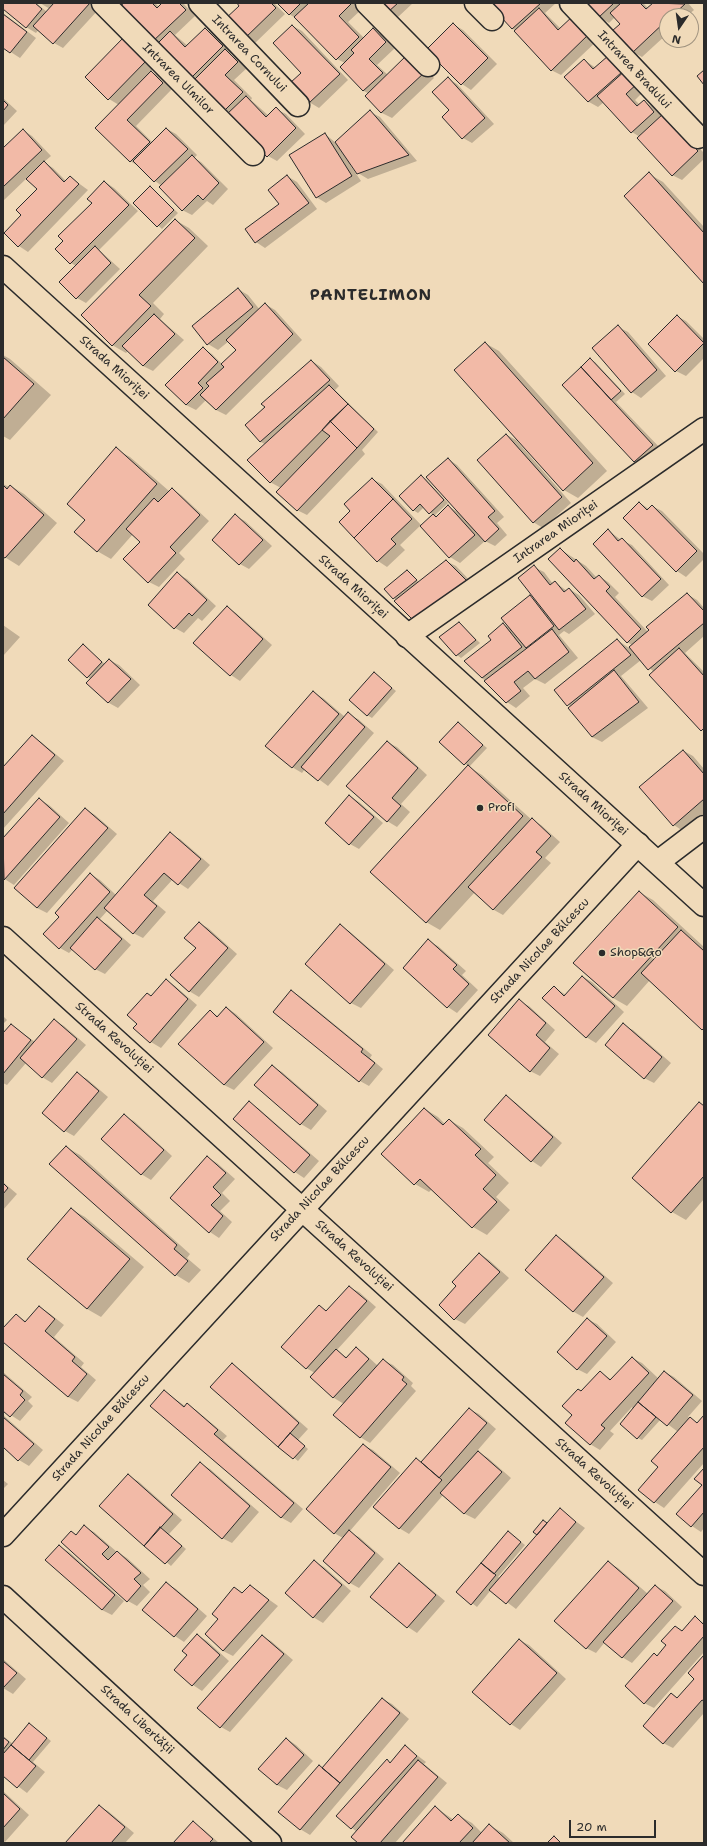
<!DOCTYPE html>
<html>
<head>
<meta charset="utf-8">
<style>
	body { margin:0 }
	#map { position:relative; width:707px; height:1846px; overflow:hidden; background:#f0dab9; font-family:"Shantell Sans",sans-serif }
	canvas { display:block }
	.frame { position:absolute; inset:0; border:4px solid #2b2b2b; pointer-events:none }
	.north { position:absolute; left:659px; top:8px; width:40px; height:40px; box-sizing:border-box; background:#f0dab9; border:1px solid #a19480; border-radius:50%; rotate:193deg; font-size:11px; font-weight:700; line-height:16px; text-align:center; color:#2b2b2b }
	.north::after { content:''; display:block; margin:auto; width:14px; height:18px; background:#2b2b2b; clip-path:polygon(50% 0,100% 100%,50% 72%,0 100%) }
	.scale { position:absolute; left:569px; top:1820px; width:87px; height:18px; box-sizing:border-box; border:2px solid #2b2b2b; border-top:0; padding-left:5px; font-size:12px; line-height:14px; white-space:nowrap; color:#2b2b2b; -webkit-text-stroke:3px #f0dab9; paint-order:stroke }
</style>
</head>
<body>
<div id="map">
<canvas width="707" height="1846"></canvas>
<div class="frame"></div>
<div class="north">N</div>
<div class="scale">20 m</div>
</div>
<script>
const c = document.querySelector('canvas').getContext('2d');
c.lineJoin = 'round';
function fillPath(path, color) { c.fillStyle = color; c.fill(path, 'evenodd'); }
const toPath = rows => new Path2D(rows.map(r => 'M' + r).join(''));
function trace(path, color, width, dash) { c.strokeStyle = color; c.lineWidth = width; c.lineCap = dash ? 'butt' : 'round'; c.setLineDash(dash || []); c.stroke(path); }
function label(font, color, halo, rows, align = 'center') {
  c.font = font + ' "Shantell Sans",sans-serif'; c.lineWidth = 3; c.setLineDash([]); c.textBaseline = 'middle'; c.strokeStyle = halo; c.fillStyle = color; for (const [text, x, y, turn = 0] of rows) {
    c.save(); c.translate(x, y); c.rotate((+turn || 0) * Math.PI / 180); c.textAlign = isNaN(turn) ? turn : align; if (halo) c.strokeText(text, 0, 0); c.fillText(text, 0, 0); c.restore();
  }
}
fillPath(toPath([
	[3,3,36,3,47,12,50,9,40,3,92,3,99,9,63,48,54,43,39,29,36,33,26,27,3,7],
	[125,3,155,3,159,7,163,3,183,3,195,16,175,35,188,46,205,29,214,34,232,52,231,54,247,68,234,80,252,98,251,100,269,116,276,109,286,114,305,134,277,161,268,156,157,46],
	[238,3,274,3,285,14,253,45,243,39,241,6],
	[279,3,356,3,362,9,348,22,364,38,373,30,382,35,395,48,377,65,388,75,418,61,434,78,392,118,382,113,366,96,369,94,364,91,341,67,345,63,337,59,297,19,289,14],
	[381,3,413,3,398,17,389,11],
	[489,3,556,3,545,13,561,29,599,39,561,75,551,70],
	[585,3,643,3,648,8,654,3,688,3,694,10,687,16,667,16,667,34,642,57,633,52,621,24,615,17,609,23,599,17],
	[3,13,36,38,20,58,3,47],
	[453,24,463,30,497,64,471,90,462,84],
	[293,26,302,31,348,80,319,108,309,102],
	[124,38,156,66,150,71,161,77,172,89,136,126,153,143,167,129,176,134,197,155,194,158,201,162,228,189,213,205,207,201,192,215,182,210,162,186,155,181,140,167,130,161,119,105,109,99],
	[608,57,647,88,635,100,640,105,644,101,653,107,662,116,673,121,704,153,704,159,682,180,672,175,640,137,632,132,604,102,598,107,589,102,584,60,596,68],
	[448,79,457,84,494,124,472,143,463,138,451,110],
	[3,98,17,111,3,126],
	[370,112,380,117,417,161,368,179,358,173,352,164,350,165,361,181,326,203,316,197,325,134,336,143],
	[23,130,32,136,51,156,44,162,53,168,66,181,70,177,88,190,28,252,19,246,22,215,38,189,27,178,3,201,3,149],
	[649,174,663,182,704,227,704,283],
	[287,176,297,182,317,209,265,248,256,242,280,204],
	[105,182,114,188,138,211,99,250,120,269,86,303,77,298,76,266,71,263,64,241,93,203],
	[150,187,178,213,162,229,134,203],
	[175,220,189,228,208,246,153,303,164,314,160,319,184,340,153,371,143,366,128,351,126,353,112,345],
	[238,289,248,295,260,310,265,304,275,310,302,340,226,415,216,410,206,400,196,410,186,405,166,385,203,348,212,354,222,364,237,350,229,341,218,350,208,344,193,326],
	[677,316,686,321,704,339,704,358,686,376,676,371],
	[618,327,628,332,666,376,641,398,632,392],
	[485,343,499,351,607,471,578,498,564,490],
	[3,355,10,359,51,395,10,440,3,436],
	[590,360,595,362,625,394,616,402,662,450,644,467,634,462],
	[312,361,321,367,339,386,335,390,378,432,362,450,365,454,307,515,297,510,281,488,270,482,266,445,261,442,246,425],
	[507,435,516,440,571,503,543,528,533,522],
	[116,449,130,457,169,491,172,489,181,495,209,521,179,553,185,559,159,587,149,582,141,542,133,534,111,559,97,551,86,520],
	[448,459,457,465,504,517,497,523,507,535,495,546,485,541,460,563,450,557,421,525,400,545,405,550,387,567,378,561,352,511,372,479,382,484,422,526,433,515,424,507,418,513,413,510,421,476,426,479,448,503,435,515,437,517,448,506,459,513],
	[3,484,9,487,11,486,24,494,57,523,19,566,3,556],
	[640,503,649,509,652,506,662,511,704,554,704,559,686,577,677,571],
	[236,516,245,521,272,546,249,569,240,564],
	[608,530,621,540,632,545,669,585,652,601,642,596],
	[560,549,586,566,597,578,599,576,608,582,619,593,615,597,648,632,687,594,697,600,704,608,704,636,685,653,704,672,704,732,654,672,641,660,621,676,648,708,602,742,592,737,571,707,556,690,617,640,629,648,632,645,627,642],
	[446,561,456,566,476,587,396,600,386,589,407,571,419,582],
	[534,567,544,572,553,584,555,582,567,591,569,589,579,595,595,614,569,634,564,631,559,635,578,658,545,684,535,679,523,688,530,696,516,708,507,702,482,678,492,640,503,624,512,629,530,596,536,600],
	[177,574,187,579,216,606,202,621,198,618,184,633,175,628],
	[227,607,236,613,272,645,240,681,231,675,195,643],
	[459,623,480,643,461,658,457,655],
	[3,625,20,637,3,656],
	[83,646,105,664,109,660,119,665,140,685,118,708,109,703,87,682,91,679,88,677],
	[374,673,396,691,372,718,367,715],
	[313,692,323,698,345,717,348,714,358,719,374,733,328,786,305,769,302,773,292,767],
	[458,723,487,748,469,767,482,775,532,820,541,825,560,842,545,858,551,863,503,915,494,910,475,892,440,930,426,922,469,766,465,764],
	[32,736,41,742,64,761,3,829,3,769],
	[387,742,397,747,427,775,401,804,410,812,397,827,387,821],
	[684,751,693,756,704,769,704,813,683,831,674,825],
	[350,796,359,802,383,823,359,849,350,844],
	[39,799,49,805,69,823,14,885,3,878,3,839],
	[86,809,95,815,117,834,47,913,37,908],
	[170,834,180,839,210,865,188,889,173,879,153,901,166,912,143,938,133,933,108,910,99,920,107,924,131,945,105,974,95,969,73,949,69,953,60,948,60,917,90,874,100,880,116,895],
	[639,892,653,900,704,947,704,1030,650,980,627,1006,613,998],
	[199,923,208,928,237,954,199,997,189,991,197,947],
	[340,926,349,931,394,970,361,1008,351,1003],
	[428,941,438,946,466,971,462,975,478,990,457,1013,448,1007,404,968],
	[583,977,592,982,624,1012,596,1043,586,1037,554,987,566,995],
	[166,980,175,986,197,1005,161,1048,151,1042,135,1028,152,997],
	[291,991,301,997,372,1055,370,1058,383,1069,369,1086,360,1081],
	[519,1001,529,1006,555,1030,545,1042,559,1054,540,1076,530,1071],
	[227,1008,236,1014,273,1048,234,1090,224,1085,210,1011,219,1017],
	[3,1016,7,1020,3,1024],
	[55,1020,64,1026,86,1045,52,1083,42,1077,26,1063,7,1085,3,1083,3,1035,11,1025,35,1042],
	[623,1025,633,1030,671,1063,654,1083,644,1078],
	[272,1066,282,1072,327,1111,311,1130,301,1124,256,1085],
	[77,1074,87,1079,108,1097,74,1136,65,1131],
	[506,1096,515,1102,562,1143,541,1167,532,1161,485,1120],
	[249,1102,258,1108,319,1161,304,1178,295,1172,234,1119],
	[700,1103,704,1106,704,1199,686,1220,672,1212],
	[425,1109,438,1117,445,1124,449,1120,463,1128,494,1157,488,1163,509,1183,496,1197,510,1210,487,1235,473,1227,432,1189,429,1192,415,1184,383,1154],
	[124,1116,134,1121,172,1156,151,1180,141,1174],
	[66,1147,80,1155,190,1254,187,1258,201,1270,189,1283,176,1275],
	[207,1157,217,1163,235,1179,222,1193,230,1201,220,1211,232,1222,219,1238,210,1232],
	[3,1182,17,1194,3,1210],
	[71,1209,85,1217,144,1267,101,1317,87,1309,29,1259],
	[556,1236,566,1242,613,1283,583,1317,574,1312,526,1270],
	[480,1254,489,1260,509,1278,465,1324,455,1319,440,1305,457,1287],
	[349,1287,359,1292,376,1307,336,1351,348,1358,356,1349,365,1354,378,1366,383,1360,393,1365,413,1383,411,1386,416,1391,370,1443,360,1437,344,1404,334,1398,312,1377,315,1373,306,1368,319,1306,327,1311],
	[39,1307,49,1313,64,1325,54,1337,84,1363,81,1367,96,1380,78,1402,68,1397,3,1340,3,1330,16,1315,27,1322],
	[587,1319,597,1324,616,1342,587,1374,577,1369],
	[632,1358,642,1363,659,1379,665,1372,674,1377,702,1401,688,1417,698,1423,704,1417,704,1463,664,1508,655,1502,659,1467,678,1432,661,1419,642,1440,638,1438,632,1407,610,1431,614,1434,600,1450,590,1444,573,1415,582,1392,600,1372,612,1380],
	[232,1364,241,1370,308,1429,298,1440,308,1449,298,1461,212,1387],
	[3,1372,32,1397,28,1401,33,1406,20,1421,3,1410],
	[164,1391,185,1406,187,1405,196,1410,227,1436,223,1440,303,1509,291,1523,282,1518,151,1406],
	[469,1409,479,1414,496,1429,477,1451,488,1458,511,1478,475,1519,465,1514,444,1494,409,1534,399,1528,416,1459,422,1463],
	[3,1415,43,1450,29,1466,19,1460,3,1446],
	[363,1445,373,1450,400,1473,349,1532,359,1537,384,1559,359,1588,350,1583,343,1538,334,1533],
	[200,1463,210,1469,259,1512,232,1543,222,1538],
	[704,1469,704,1528,701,1532,692,1526,703,1485],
	[128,1476,138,1481,182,1520,169,1534,186,1549,171,1566,101,1506],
	[3,1480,8,1484,3,1489],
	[560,1510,585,1528,516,1609,491,1590,477,1607,458,1592,508,1532,525,1545,498,1577,501,1579,538,1535,543,1521,548,1524],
	[85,1527,94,1532,117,1552,127,1558,150,1579,143,1585,150,1592,137,1606,128,1601,71,1532,77,1535],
	[59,1546,69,1552,124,1601,112,1615,102,1610],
	[315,1562,324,1567,351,1591,323,1623,313,1617],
	[608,1562,618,1568,648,1594,655,1586,665,1591,682,1607,632,1663,622,1657,605,1642,596,1653,586,1648],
	[399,1565,408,1570,445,1601,417,1633,408,1627],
	[167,1584,176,1589,207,1616,184,1642,175,1636,144,1610],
	[250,1586,278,1606,233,1656,223,1651,206,1634,220,1619,235,1589,243,1593],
	[695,1618,704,1623,704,1652,654,1708,644,1703,655,1654,658,1656,668,1645,675,1627,683,1631],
	[197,1635,207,1641,229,1661,202,1691,193,1685,175,1670,189,1655],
	[262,1636,271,1641,293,1660,230,1732,221,1727],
	[519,1640,529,1645,566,1679,520,1730,511,1724,473,1691],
	[704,1656,704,1713,673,1748,663,1743,672,1694,678,1698,695,1678],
	[3,1659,26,1679,13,1694,3,1688],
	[383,1699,392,1704,409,1719,310,1835,300,1829,323,1769],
	[30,1724,51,1741,33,1762,45,1772,27,1793,3,1775,3,1736,13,1744],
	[287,1739,296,1745,313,1761,287,1790,277,1785],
	[405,1746,426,1762,424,1764,447,1783,395,1843,359,1843,357,1832,337,1816,387,1761,391,1763],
	[3,1791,29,1815,5,1842,3,1841],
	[99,1806,108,1811,134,1833,125,1843,66,1843],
	[435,1807,454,1820,458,1815,472,1823,482,1833,489,1825,503,1833,514,1843,403,1843],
	[193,1823,202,1828,219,1843,175,1843]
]), '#0003');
const building = toPath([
	[3,3,35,3,42,9,26,28,3,9,3,3],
	[54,3,90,3,53,44,33,26,54,3],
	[124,3,152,3,157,8,162,3,179,3,186,10,152,42,119,7,124,3],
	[237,3,271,3,276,8,243,40,224,20,239,6,237,3],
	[277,3,301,3,289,15,277,3],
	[309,3,352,3,339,16,359,37,336,60,294,17,309,3],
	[379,3,398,3,388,12,379,3],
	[488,3,541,3,512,29,488,3],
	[584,3,614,3,598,18,584,3],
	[621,3,640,3,646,9,653,3,685,4,672,16,667,16,667,20,632,53,612,31,620,24,610,13,621,3],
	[539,8,558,30,574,15,590,33,551,71,514,31,539,8],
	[3,14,27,32,10,53,3,48,3,14],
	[453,23,488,58,461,85,426,50,453,23],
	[292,25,340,74,309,103,290,83,301,73,273,43,292,25],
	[205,28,223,46,189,80,155,46,170,31,185,47,205,28],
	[373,28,386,42,369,59,383,73,363,91,340,67,354,53,351,50,373,28],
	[124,37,147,60,108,100,85,77,124,37],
	[225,49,238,62,225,75,243,92,223,112,192,82,225,49],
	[408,54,425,72,381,113,365,96,408,54],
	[608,56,622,72,588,102,564,77,584,59,593,69,608,56],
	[627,69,639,82,626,94,637,106,644,100,654,112,631,133,597,96,627,69],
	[704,70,704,85,697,76,704,70],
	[151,71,163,83,127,120,150,142,130,162,95,128,151,71],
	[448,77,485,118,462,139,442,117,449,110,432,92,448,77],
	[246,96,266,117,276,107,296,128,267,157,226,115,246,96],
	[3,100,8,105,3,111,3,100],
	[370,110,409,155,357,174,335,142,370,110],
	[663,114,698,151,672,176,637,138,663,114],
	[166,128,188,149,154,182,133,161,166,128],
	[23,129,42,150,3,187,3,148,23,129],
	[325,133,352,176,316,198,289,155,325,133],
	[192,155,219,183,203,200,198,195,182,211,159,187,192,155],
	[44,161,64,182,70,176,79,184,18,247,4,233,21,215,16,210,37,189,26,179,44,161],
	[649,172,704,233,704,284,624,196,649,172],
	[287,175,309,203,255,243,245,229,279,204,268,190,287,175],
	[104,181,129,205,70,264,55,249,63,241,58,236,92,203,87,199,104,181],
	[150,186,174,210,157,227,133,203,150,186],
	[175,219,195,238,139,295,151,306,112,346,81,315,175,219],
	[95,246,111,263,76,299,59,282,95,246],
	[238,288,253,307,207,345,192,326,238,288],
	[265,303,293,334,216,410,200,395,209,386,206,383,224,367,221,364,236,350,226,340,265,303],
	[154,314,175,334,143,366,122,346,154,314],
	[677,315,704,343,675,372,648,344,677,315],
	[618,325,657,370,631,393,592,348,618,325],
	[485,342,593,463,563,491,454,370,485,342],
	[203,347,218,362,198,383,203,388,186,405,165,385,203,347],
	[3,357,34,384,3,419,3,357],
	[590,358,621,391,611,400,581,367,590,358],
	[311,360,330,380,260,442,245,425,265,407,261,404,311,360],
	[581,367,653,445,634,462,562,385,581,367],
	[329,385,348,404,270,483,247,460,329,385],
	[348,404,374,429,357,448,330,421,348,404],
	[330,421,357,448,297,511,276,492,330,436,322,430,330,421],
	[506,434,562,497,533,523,477,460,506,434],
	[116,447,157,484,97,552,74,532,85,520,67,504,116,447],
	[448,458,495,511,488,517,499,529,485,542,426,477,448,458],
	[421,475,444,500,429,514,420,504,413,511,399,496,421,475],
	[372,478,393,499,354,538,339,522,350,511,344,504,372,478],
	[3,485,7,489,10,485,44,515,5,558,3,557,3,485],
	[172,488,200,515,170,547,176,553,148,583,123,559,140,542,126,529,154,498,158,502,172,488],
	[393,499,412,519,391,539,396,544,377,562,354,538,393,499],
	[639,502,647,510,652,505,697,551,676,572,623,518,639,502],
	[448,505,475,535,449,558,420,526,433,514,436,517,448,505],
	[235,514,263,540,239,565,212,540,235,514],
	[608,529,618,541,622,538,661,579,642,597,593,544,608,529],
	[560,548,574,562,576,559,594,579,599,575,610,587,606,591,641,629,627,643,548,559,560,548],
	[446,560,467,581,414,621,394,601,446,560],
	[534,565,550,585,555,581,564,592,569,588,586,609,559,630,518,578,534,565],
	[407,570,417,580,393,599,384,589,407,570],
	[177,572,207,600,192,616,189,613,174,629,148,605,177,572],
	[687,593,704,611,704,623,648,670,629,647,649,630,646,627,687,593],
	[530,595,554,626,526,648,501,618,530,595],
	[227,606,263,639,230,676,193,643,227,606],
	[459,622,476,640,456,656,439,637,459,622],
	[503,623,522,647,482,678,464,661,491,640,488,636,503,623],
	[552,629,569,652,535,679,528,671,514,682,521,691,506,703,484,681,552,629],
	[617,639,631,655,567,706,554,690,617,639],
	[83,644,102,662,87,678,68,660,83,644],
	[679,648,704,676,704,728,701,731,649,675,679,648],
	[109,659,131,679,108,703,86,683,109,659],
	[614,670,639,702,592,737,568,708,614,670],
	[374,672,392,688,367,716,349,700,374,672],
	[313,691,339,714,292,768,265,746,313,691],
	[348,712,365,727,318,781,301,767,348,712],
	[458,722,483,745,464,765,439,742,458,722],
	[32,735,55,755,3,814,3,767,32,735],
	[387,741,418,768,392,798,401,806,387,822,346,786,387,741],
	[683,750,704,774,704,799,673,826,639,787,683,750],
	[468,765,523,816,426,923,370,872,468,765],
	[349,795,374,817,349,845,325,823,349,795],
	[39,798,60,817,4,880,3,838,39,798],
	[85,808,108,828,37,908,14,888,85,808],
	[532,818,551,836,536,852,542,857,493,910,468,887,532,818],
	[170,832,201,859,178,885,164,873,144,895,157,906,133,934,104,908,170,832],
	[90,873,110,892,59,949,43,934,59,917,55,913,90,873],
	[639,891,678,927,613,998,573,963,639,891],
	[97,917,122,939,95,970,70,948,97,917],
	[199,922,228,948,189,992,170,975,196,948,184,938,199,922],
	[340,924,385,964,350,1004,305,964,340,924],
	[681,930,704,951,704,1028,702,1030,641,973,681,930],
	[428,939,457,965,453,969,469,984,447,1008,403,968,428,939],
	[582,976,615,1006,586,1038,542,998,554,986,564,996,582,976],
	[166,979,188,999,150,1043,133,1028,137,1024,127,1015,147,993,151,996,166,979],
	[291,990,363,1049,361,1052,375,1063,359,1082,273,1012,291,990],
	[519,999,546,1023,536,1035,550,1048,530,1072,488,1035,519,999],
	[226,1007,264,1042,224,1085,178,1044,210,1010,217,1017,226,1007],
	[54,1019,77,1039,42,1078,20,1058,54,1019],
	[623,1023,662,1057,644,1079,605,1045,623,1023],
	[11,1024,31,1040,3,1074,3,1033,11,1024],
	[272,1065,318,1105,300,1125,254,1085,272,1065],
	[77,1072,99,1091,64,1132,42,1113,77,1072],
	[506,1095,553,1137,531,1162,484,1120,506,1095],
	[249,1101,310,1155,294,1173,233,1119,249,1101],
	[699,1102,704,1106,704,1176,671,1213,632,1178,699,1102],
	[424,1108,443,1125,449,1119,481,1149,475,1155,496,1175,483,1189,497,1202,472,1228,420,1179,414,1185,381,1154,424,1108],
	[124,1114,164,1150,141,1175,101,1139,124,1114],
	[66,1146,177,1245,174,1249,188,1261,175,1276,49,1164,66,1146],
	[207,1156,226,1173,213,1187,221,1195,211,1205,223,1216,209,1233,170,1198,207,1156],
	[3,1183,8,1188,3,1194,3,1183],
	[71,1208,130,1259,87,1309,27,1259,71,1208],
	[556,1235,604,1277,573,1312,525,1270,556,1235],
	[479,1253,500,1272,454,1320,439,1305,456,1286,452,1282,479,1253],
	[349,1286,367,1301,306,1369,281,1347,319,1305,326,1311,349,1286],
	[39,1306,55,1319,45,1331,75,1357,72,1361,87,1374,68,1397,3,1342,3,1328,16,1314,25,1322,39,1306],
	[587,1318,607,1336,577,1370,557,1352,587,1318],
	[356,1347,369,1359,333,1398,310,1377,336,1349,346,1358,356,1347],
	[632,1357,649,1373,601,1425,605,1428,590,1445,565,1423,572,1415,562,1406,578,1389,581,1391,600,1371,610,1380,632,1357],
	[383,1359,404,1377,402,1380,407,1384,360,1438,333,1415,383,1359],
	[232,1363,299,1423,278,1447,210,1387,232,1363],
	[664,1371,693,1395,667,1426,638,1402,664,1371],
	[3,1374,23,1391,20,1395,25,1400,10,1417,3,1411,3,1374],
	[164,1390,184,1407,187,1403,218,1430,214,1434,294,1503,281,1518,150,1406,164,1390],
	[638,1402,656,1417,637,1439,620,1424,638,1402],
	[469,1408,487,1423,439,1478,421,1462,469,1408],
	[704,1415,704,1447,654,1503,638,1490,658,1467,651,1461,690,1417,697,1423,704,1415],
	[3,1417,34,1444,18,1461,3,1447,3,1417],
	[290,1433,305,1446,293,1459,278,1447,290,1433],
	[363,1444,391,1467,334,1534,306,1509,363,1444],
	[478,1451,502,1472,464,1514,440,1493,478,1451],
	[416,1458,442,1480,399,1529,373,1507,416,1458],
	[200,1462,250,1506,222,1539,171,1495,200,1462],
	[704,1468,704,1512,691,1527,676,1514,702,1485,694,1479,704,1468],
	[128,1474,173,1514,144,1546,99,1506,128,1474],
	[560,1508,576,1522,506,1604,489,1590,560,1508],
	[543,1520,547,1523,537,1535,533,1532,543,1520],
	[84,1525,109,1547,102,1554,108,1560,117,1551,141,1573,134,1579,141,1586,127,1602,61,1542,71,1531,76,1535,84,1525],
	[160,1527,182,1546,165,1564,144,1546,160,1527],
	[349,1530,375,1553,349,1584,323,1561,349,1530],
	[508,1531,521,1542,494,1574,481,1563,508,1531],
	[59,1545,115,1595,102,1610,45,1560,59,1545],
	[314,1560,342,1585,313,1618,285,1593,314,1560],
	[608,1561,639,1588,586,1649,554,1621,608,1561],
	[399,1563,436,1595,407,1628,370,1597,399,1563],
	[481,1563,496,1575,471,1605,456,1592,481,1563],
	[166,1582,198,1609,174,1637,142,1610,166,1582],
	[250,1585,269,1600,223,1651,205,1634,218,1619,212,1614,234,1587,242,1593,250,1585],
	[655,1585,673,1601,622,1658,603,1642,655,1585],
	[695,1616,704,1625,704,1636,644,1704,625,1686,654,1653,657,1656,666,1645,661,1641,675,1626,682,1631,695,1616],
	[197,1634,220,1655,192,1686,174,1670,187,1655,182,1651,197,1634],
	[262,1635,284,1654,220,1728,197,1708,262,1635],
	[519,1639,557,1673,510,1725,472,1692,519,1639],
	[704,1655,704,1701,702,1700,663,1744,643,1726,671,1693,677,1698,694,1679,688,1673,704,1655],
	[3,1661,17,1673,3,1688,3,1661],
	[382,1698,400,1713,340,1783,322,1768,382,1698],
	[29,1723,47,1738,29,1760,11,1745,29,1723],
	[3,1737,9,1742,3,1750,3,1737],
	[286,1738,304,1755,277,1785,258,1769,286,1738],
	[11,1745,36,1766,17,1788,3,1776,3,1754,11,1745],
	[405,1745,417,1756,351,1829,336,1816,387,1759,390,1763,405,1745],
	[418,1760,438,1777,380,1843,358,1843,351,1837,418,1760],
	[319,1765,340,1783,300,1830,278,1812,319,1765],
	[3,1793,20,1809,3,1828,3,1793],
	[99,1805,125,1827,111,1843,65,1843,99,1805],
	[435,1806,451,1821,458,1814,473,1828,459,1843,402,1843,435,1806],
	[193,1821,213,1839,209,1843,173,1843,193,1821],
	[489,1824,510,1843,472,1843,489,1824],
	[554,1836,561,1843,547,1843,554,1836]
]);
fillPath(building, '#f2baa7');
trace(building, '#2b2b2b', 1);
const minor = toPath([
	[103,3,253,154],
	[200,3,298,105],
	[367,3,428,65],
	[476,3,492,19],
	[571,3,698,137],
	[407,636,704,429],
	[658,862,704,827],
	[3,938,704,1574],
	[3,1535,638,844],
	[3,1597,270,1843]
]);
const tertiary = toPath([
	[3,267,704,905]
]);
trace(minor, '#2b2b2b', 25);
trace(tertiary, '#2b2b2b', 25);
trace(minor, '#f0dab9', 22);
trace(tertiary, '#f0dab9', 22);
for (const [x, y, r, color] of [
	[480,808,4,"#2b2b2b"],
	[602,953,4,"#2b2b2b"]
]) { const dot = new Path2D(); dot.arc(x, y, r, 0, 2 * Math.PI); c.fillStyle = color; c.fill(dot); trace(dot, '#f0dab9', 1.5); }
label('12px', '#2b2b2b', '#f0dab9', [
	["Intrarea Cornului",249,54,46],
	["Intrarea Bradului",634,70,47],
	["Intrarea Ulmilor",178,79,45],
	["Strada Mioriței",114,368,42],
	["Intrarea Mioriței",556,532,-35],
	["Strada Mioriței",353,587,42],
	["Strada Mioriței",593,804,42],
	["Strada Nicolae Bălcescu",540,951,-47],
	["Strada Revoluției",114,1038,42],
	["Strada Nicolae Bălcescu",320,1189,-47],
	["Strada Revoluției",354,1256,42],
	["Strada Nicolae Bălcescu",101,1428,-48],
	["Strada Revoluției",594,1474,42],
	["Strada Libertății",137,1720,43]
]);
label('12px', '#2b2b2b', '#f0dab9', [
	["Profi",488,808],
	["Shop&Go",610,953]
], 'left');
c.letterSpacing = '1px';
label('bold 16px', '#2b2b2b', '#f0dab9', [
	["PANTELIMON",371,296]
]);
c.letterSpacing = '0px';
</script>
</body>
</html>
